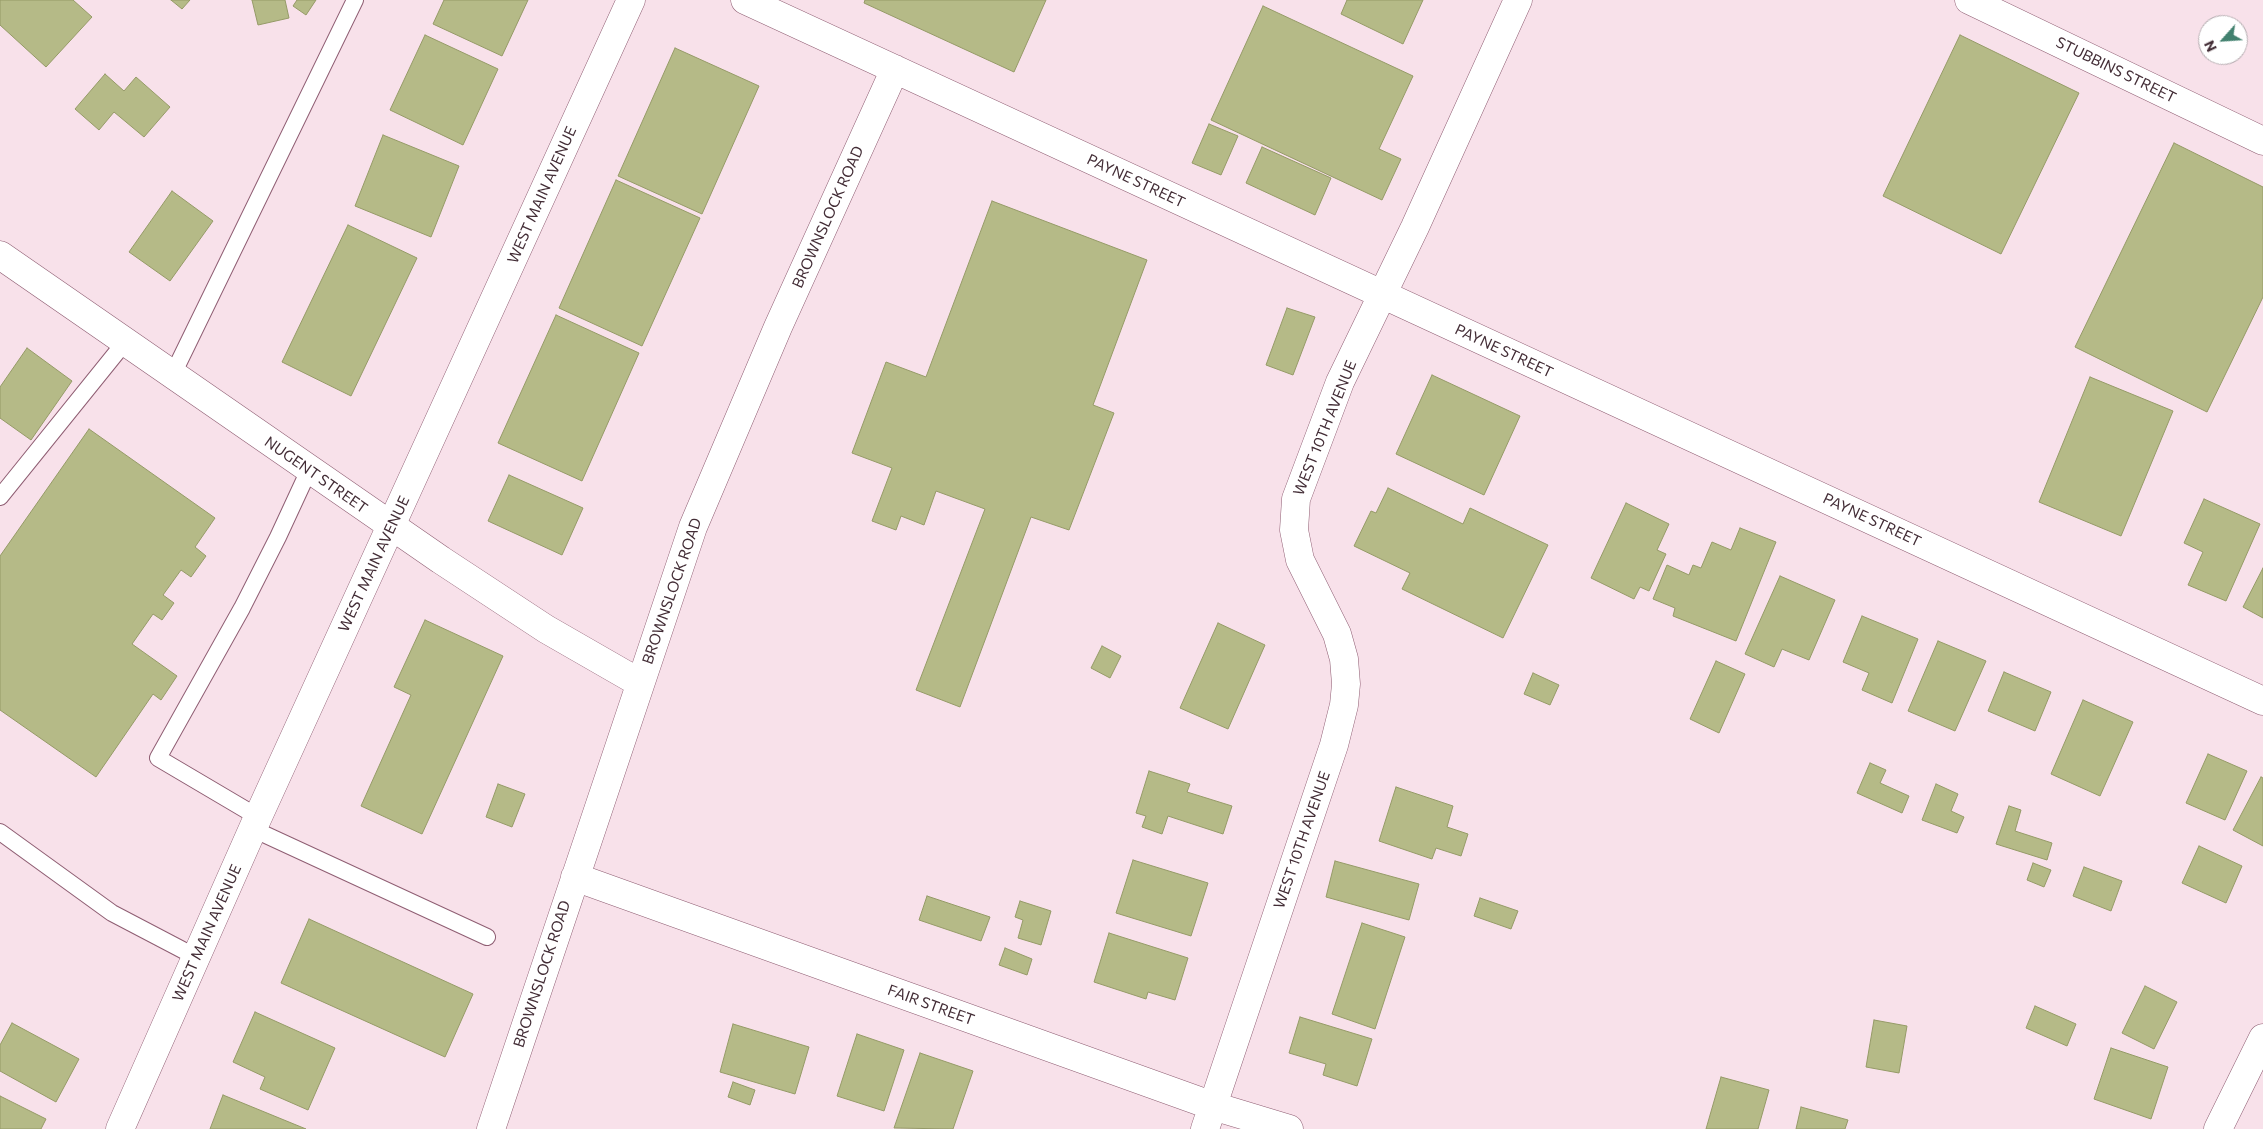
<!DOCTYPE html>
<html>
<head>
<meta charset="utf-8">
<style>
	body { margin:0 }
	#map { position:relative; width:2263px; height:1129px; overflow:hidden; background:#f8e1ea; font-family:Commissioner,sans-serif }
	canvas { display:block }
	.north { position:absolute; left:2198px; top:15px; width:50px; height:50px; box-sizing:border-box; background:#fff; border:1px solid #b4abaf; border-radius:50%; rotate:244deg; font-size:14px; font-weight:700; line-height:20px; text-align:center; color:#432d36 }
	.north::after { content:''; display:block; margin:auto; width:18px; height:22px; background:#42816f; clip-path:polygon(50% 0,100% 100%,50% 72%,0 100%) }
</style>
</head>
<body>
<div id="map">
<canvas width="2263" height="1129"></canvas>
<div class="north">N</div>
</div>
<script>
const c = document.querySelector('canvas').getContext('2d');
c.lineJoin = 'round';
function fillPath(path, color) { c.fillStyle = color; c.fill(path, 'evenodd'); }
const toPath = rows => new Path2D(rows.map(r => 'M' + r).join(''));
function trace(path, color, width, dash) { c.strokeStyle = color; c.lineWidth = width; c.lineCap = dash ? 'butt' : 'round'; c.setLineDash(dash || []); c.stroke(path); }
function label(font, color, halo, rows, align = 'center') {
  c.font = font + ' Commissioner,sans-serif'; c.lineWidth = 4; c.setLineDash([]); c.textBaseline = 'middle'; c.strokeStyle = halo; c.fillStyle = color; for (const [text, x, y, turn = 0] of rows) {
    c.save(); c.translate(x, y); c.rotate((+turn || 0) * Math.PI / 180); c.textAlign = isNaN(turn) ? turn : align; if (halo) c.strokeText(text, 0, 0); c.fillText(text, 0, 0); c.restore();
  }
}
const building = toPath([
	[0,0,73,0,92,17,46,67,0,25,0,0],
	[171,0,190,0,182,9,171,0],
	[252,0,285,0,289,18,258,25,252,0],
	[297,0,316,0,306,15,293,6,297,0],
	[444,0,528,0,502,56,433,24,444,0],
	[865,0,1046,0,1014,72,864,3,865,0],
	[1347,0,1423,0,1403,44,1341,14,1347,0],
	[1263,6,1413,76,1379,149,1401,159,1382,200,1211,120,1263,6],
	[425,35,498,69,463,145,390,110,425,35],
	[1960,35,2079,93,2001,254,1883,196,1960,35],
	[675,48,759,86,702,214,618,176,675,48],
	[105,74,124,91,136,77,170,107,144,137,114,112,99,130,75,109,105,74],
	[1209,124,1238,136,1221,175,1192,163,1209,124],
	[383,135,459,166,431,237,355,206,383,135],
	[2174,143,2263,187,2263,297,2207,412,2075,347,2174,143],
	[1262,147,1331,178,1315,215,1246,183,1262,147],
	[616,180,700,218,642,346,559,308,616,180],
	[172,191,213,221,170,281,129,252,172,191],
	[992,201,1147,260,1093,405,1114,413,1069,530,1031,517,960,707,916,690,985,509,936,491,924,525,901,516,896,530,872,521,892,468,852,453,886,362,926,377,992,201],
	[348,225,417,258,351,396,282,362,348,225],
	[1287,308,1315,317,1293,375,1266,365,1287,308],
	[556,315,639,353,582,481,498,443,556,315],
	[27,348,72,381,31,440,0,418,0,387,27,348],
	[1432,375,1520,416,1484,495,1396,454,1432,375],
	[2090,377,2173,411,2121,536,2039,502,2090,377],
	[89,429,215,518,195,547,206,556,191,577,181,570,163,595,174,603,162,620,153,614,132,644,177,676,161,700,153,694,96,777,0,710,0,556,89,429],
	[509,475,583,508,562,555,488,521,509,475],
	[1388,488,1463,524,1470,508,1548,545,1503,638,1402,589,1410,573,1354,546,1371,511,1376,513,1388,488],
	[2204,499,2260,524,2226,601,2188,585,2203,552,2184,543,2204,499],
	[1626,503,1669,524,1657,550,1666,554,1649,591,1640,587,1634,599,1591,578,1626,503],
	[1740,528,1776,542,1736,641,1673,616,1675,608,1653,599,1667,565,1689,575,1693,565,1701,568,1712,542,1731,550,1740,528],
	[2263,568,2263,618,2243,607,2263,568],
	[1780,576,1835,600,1809,660,1782,649,1774,667,1745,654,1780,576],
	[1862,616,1918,639,1892,703,1862,690,1869,673,1843,662,1862,616],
	[425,620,503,656,422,834,361,806,411,695,394,687,425,620],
	[1218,623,1265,645,1228,729,1180,708,1218,623],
	[1938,641,1986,661,1955,731,1908,711,1938,641],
	[1102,646,1121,656,1110,678,1091,668,1102,646],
	[1716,661,1745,674,1719,733,1690,719,1716,661],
	[2004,672,2051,692,2035,731,1988,711,2004,672],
	[1533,673,1559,685,1550,705,1524,694,1533,673],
	[2083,700,2133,722,2100,796,2051,774,2083,700],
	[2208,754,2247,771,2225,820,2186,803,2208,754],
	[1870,763,1886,770,1880,783,1909,796,1902,813,1857,793,1870,763],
	[1149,771,1190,784,1187,792,1232,806,1223,834,1168,816,1162,834,1142,827,1146,816,1136,813,1149,771],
	[2261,777,2263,778,2263,846,2233,830,2261,777],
	[498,784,525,794,512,827,486,817,498,784],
	[1936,784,1958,794,1951,811,1964,817,1957,833,1922,820,1936,784],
	[1396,787,1453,806,1447,827,1468,834,1461,856,1436,848,1432,859,1379,841,1396,787],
	[2009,806,2021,810,2015,831,2052,843,2047,860,1996,844,2009,806],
	[2199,846,2242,866,2226,903,2182,883,2199,846],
	[1133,860,1208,883,1191,936,1116,913,1133,860],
	[1335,861,1419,884,1409,920,1326,897,1335,861],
	[2033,863,2051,870,2044,887,2027,880,2033,863],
	[2084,867,2122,881,2111,911,2073,896,2084,867],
	[927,896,990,917,981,941,919,920,927,896],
	[1480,898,1518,911,1511,929,1474,916,1480,898],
	[1020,901,1051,911,1041,945,1018,938,1023,920,1015,917,1020,901],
	[309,919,473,994,445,1057,281,983,309,919],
	[1362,923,1405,937,1375,1029,1332,1014,1362,923],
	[1109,933,1188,958,1175,1000,1148,992,1146,999,1094,982,1109,933],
	[1005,948,1032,959,1027,975,999,965,1005,948],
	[2145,986,2177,1002,2154,1049,2122,1033,2145,986],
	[2035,1006,2076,1024,2067,1046,2026,1028,2035,1006],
	[255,1012,335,1048,308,1110,260,1089,265,1077,233,1062,255,1012],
	[1300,1017,1372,1039,1357,1086,1323,1075,1326,1064,1289,1053,1300,1017],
	[1874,1020,1907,1026,1899,1073,1866,1067,1874,1020],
	[12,1023,79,1059,56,1102,0,1071,0,1045,12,1023],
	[733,1024,809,1047,795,1094,720,1072,733,1024],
	[857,1034,904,1050,884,1111,837,1096,857,1034],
	[2111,1048,2168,1067,2151,1119,2094,1099,2111,1048],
	[920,1053,973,1071,953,1129,894,1128,920,1053],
	[1721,1077,1769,1090,1758,1129,1706,1129,1721,1077],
	[733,1082,755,1090,750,1105,728,1097,733,1082],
	[223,1095,306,1129,210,1129,223,1095],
	[0,1096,46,1119,41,1129,0,1129,0,1096],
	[1801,1107,1848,1120,1845,1129,1796,1129,1801,1107]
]);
fillPath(building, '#b5ba87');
trace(building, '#959a67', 1);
const service = toPath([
	[173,374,355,0],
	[0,497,125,342],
	[258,817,158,758,242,608,278,537,309,470],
	[253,829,487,937],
	[0,832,112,913,196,957]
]);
const minor = toPath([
	[745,0,2263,701],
	[1969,0,2263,141],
	[0,255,441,560,546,629,640,683],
	[575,877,1213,1106,1289,1129],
	[491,1129,693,527,778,327,895,69],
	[1205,1129,1334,745,1344,705,1346,684,1344,659,1337,634,1300,560,1294,530,1296,499,1340,382,1415,227,1518,0],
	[2218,1129,2263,1038]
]);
const tertiary = toPath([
	[120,1129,258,817,631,0]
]);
trace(service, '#8f5e73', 18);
trace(minor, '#8f5e73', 29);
trace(tertiary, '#8f5e73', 29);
trace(service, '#fff', 16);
trace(minor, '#fff', 28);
trace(tertiary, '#fff', 28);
label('15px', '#432d36', '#fff', [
	["STUBBINS STREET",2116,70,26],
	["PAYNE STREET",1136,181,25],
	["WEST MAIN AVENUE",542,195,-66],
	["BROWNSLOCK ROAD",828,217,-66],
	["PAYNE STREET",1504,351,25],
	["WEST 10TH AVENUE",1325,428,-68],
	["NUGENT STREET",316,475,35],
	["PAYNE STREET",1872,520,25],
	["WEST MAIN AVENUE",374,564,-65],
	["BROWNSLOCK ROAD",672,591,-71],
	["WEST 10TH AVENUE",1302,840,-71],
	["WEST MAIN AVENUE",207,933,-66],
	["BROWNSLOCK ROAD",542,974,-72],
	["FAIR STREET",931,1005,20]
]);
</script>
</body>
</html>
